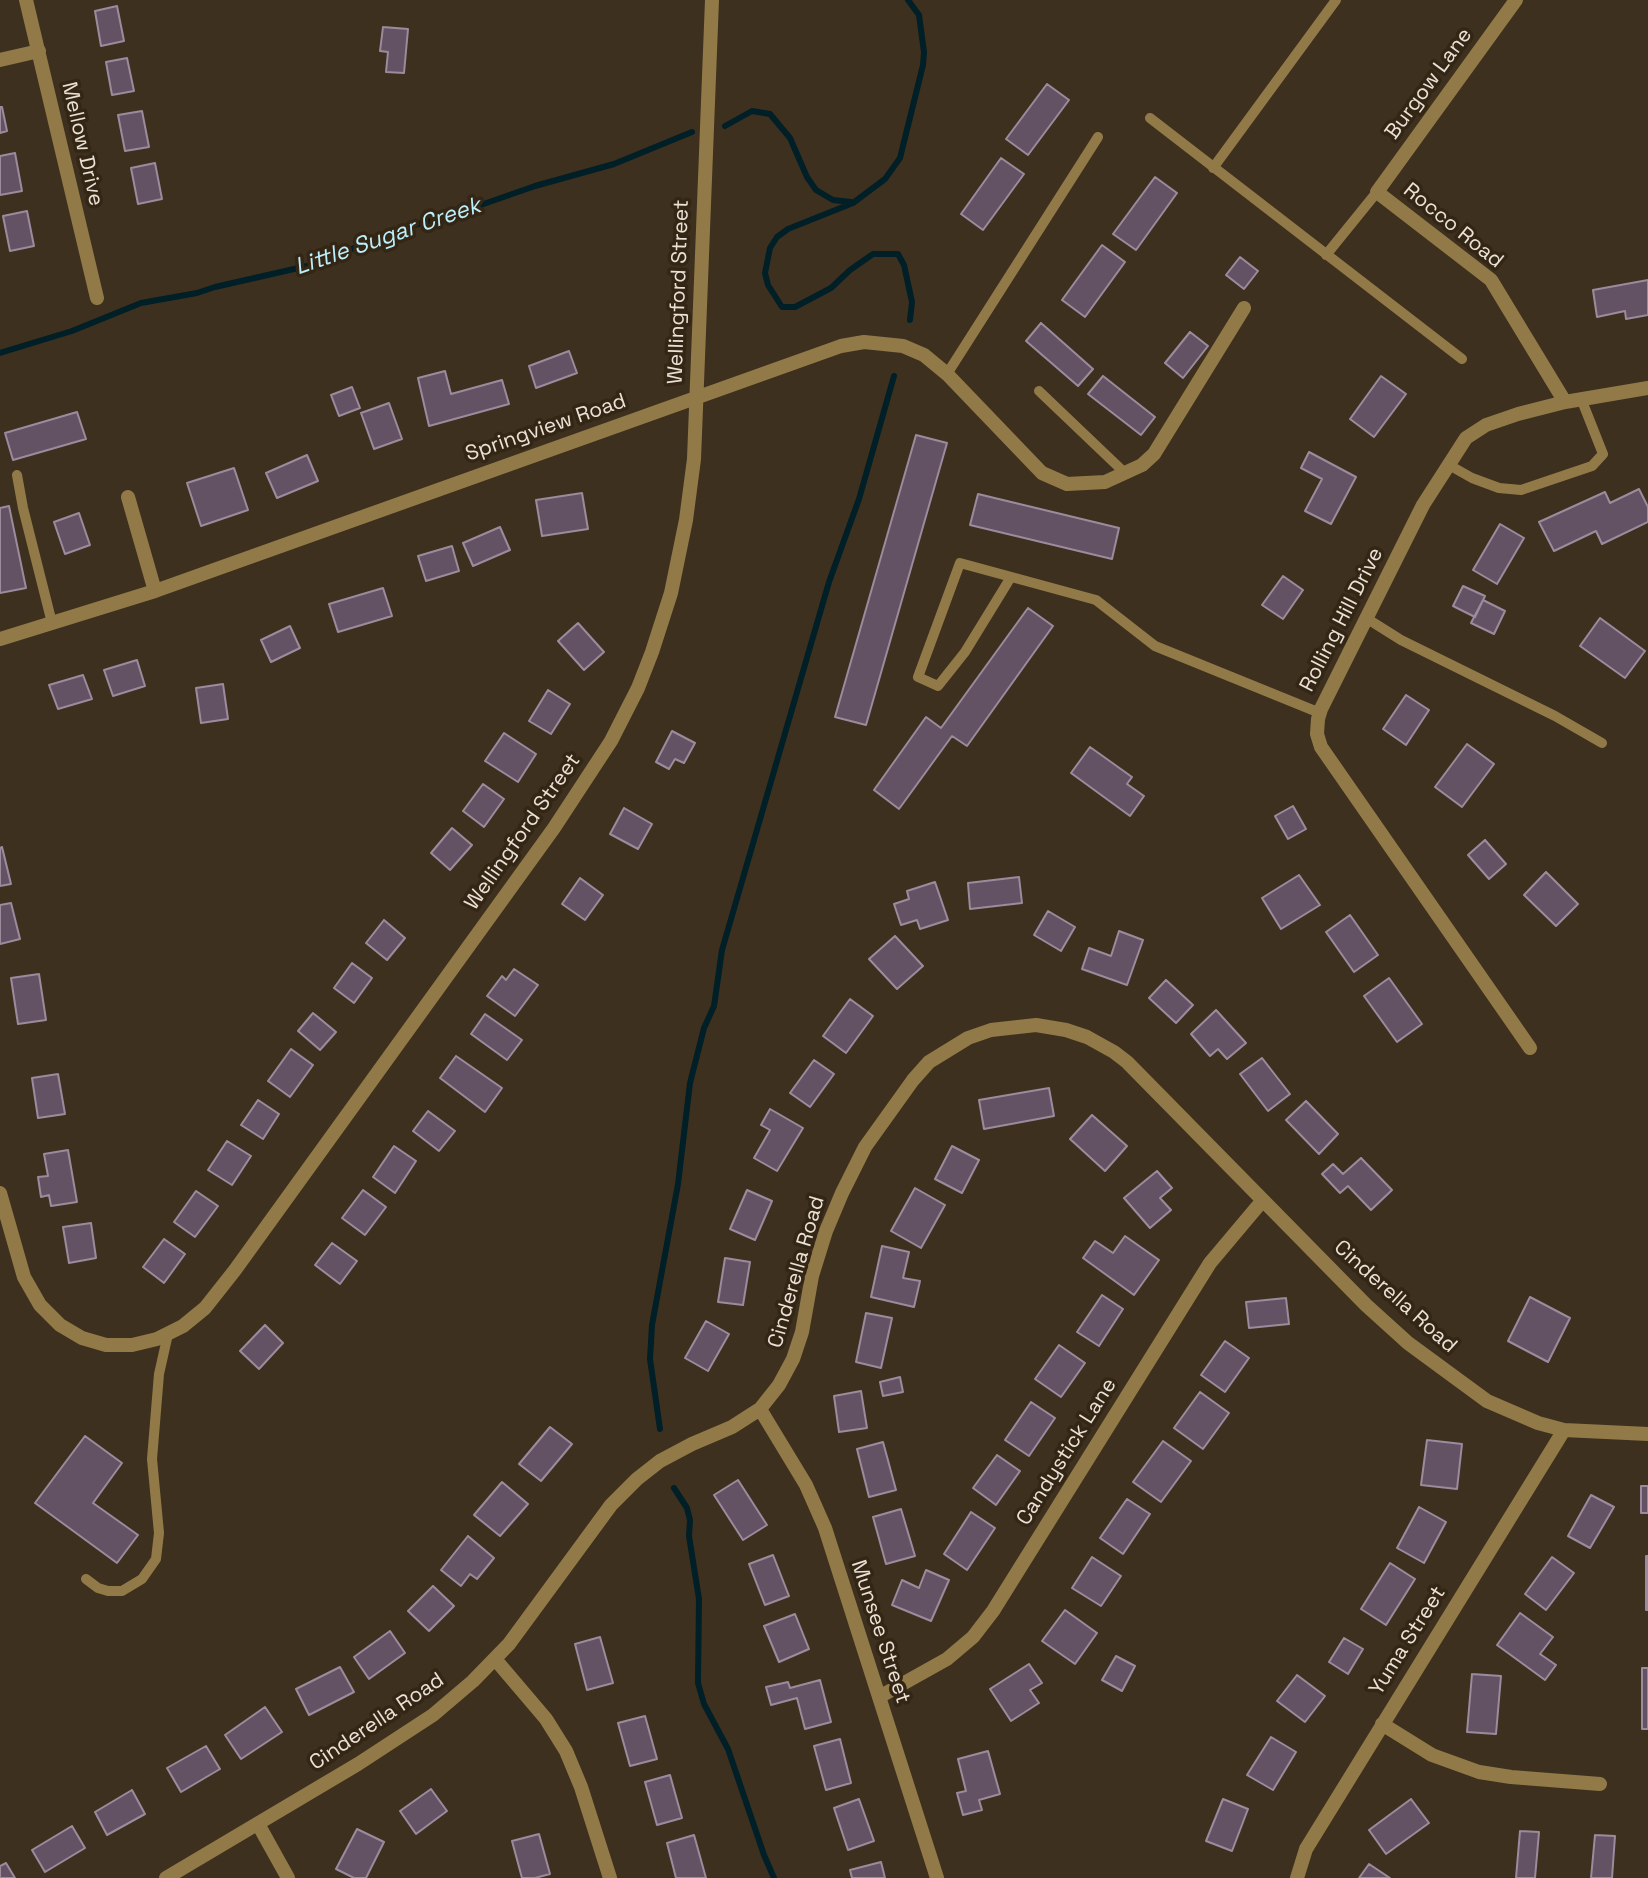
<!DOCTYPE html>
<html>
<head>
<meta charset="utf-8">
<style>
	body { margin:0 }
	canvas { display:block; background:#3e301e }
</style>
</head>
<body>
<canvas width="1648" height="1878"></canvas>
<script>
const c = document.querySelector('canvas').getContext('2d');
c.lineJoin = 'round';
const toPath = rows => new Path2D(rows.map(r => 'M' + r).join(''));
function trace(path, color, width, dash) { c.strokeStyle = color; c.lineWidth = width; c.lineCap = dash ? 'butt' : 'round'; c.setLineDash(dash || []); c.stroke(path); }
function fillPath(path, color) { c.fillStyle = color; c.fill(path, 'evenodd'); }
function label(font, color, halo, rows, align = 'center') {
  c.font = font + ' "Space Grotesk",sans-serif'; c.lineWidth = 7; c.setLineDash([]); c.textBaseline = 'middle'; c.strokeStyle = halo; c.fillStyle = color; for (const [text, x, y, turn = 0] of rows) {
    c.save(); c.translate(x, y); c.rotate((+turn || 0) * Math.PI / 180); c.textAlign = isNaN(turn) ? turn : align; if (halo) c.strokeText(text, 0, 0); c.fillText(text, 0, 0); c.restore();
  }
}
trace(toPath([
	[908,0,919,15,924,52,923,65,900,158,885,179,853,203,788,229,777,237,770,248,765,273,768,285,782,307,795,307,831,288,850,270,873,254,898,254,904,265,912,302,910,320],
	[725,126,752,111,770,114,790,138,807,177,816,190,833,200,851,202],
	[0,353,72,331,141,303,197,293,215,287,316,264,400,229,455,214,535,186,614,164,692,132],
	[660,1429,650,1359,652,1325,678,1184,690,1083,704,1028,714,1006,722,950,829,582,859,499,894,376],
	[674,1488,687,1508,690,1520,689,1536,699,1599,698,1683,704,1704,728,1749,764,1855,774,1878]
]), '#001f27', 6);
const building = toPath([
	[117,6,124,41,101,46,95,11,117,6],
	[383,27,408,29,404,73,386,72,388,52,380,51,383,27],
	[127,58,134,91,112,95,106,62,127,58],
	[1047,84,1069,100,1028,155,1006,139,1047,84],
	[0,107,2,107,7,131,0,133,0,107],
	[142,111,149,147,125,151,118,115,142,111],
	[15,153,22,191,0,195,0,156,15,153],
	[1001,158,1024,174,983,230,961,214,1001,158],
	[155,163,162,199,138,204,131,168,155,163],
	[1155,177,1177,193,1136,250,1113,234,1155,177],
	[27,211,34,246,10,251,3,216,27,211],
	[1102,245,1125,262,1085,317,1062,300,1102,245],
	[1240,257,1258,271,1244,289,1226,275,1240,257],
	[1648,280,1648,315,1626,319,1625,311,1597,317,1593,290,1648,280],
	[1041,323,1093,369,1078,386,1026,341,1041,323],
	[1190,332,1208,346,1183,378,1165,363,1190,332],
	[569,351,577,373,536,388,529,366,569,351],
	[445,371,451,394,502,380,509,404,429,426,418,378,445,371],
	[1103,376,1155,417,1141,435,1088,394,1103,376],
	[1381,376,1406,394,1374,437,1350,419,1381,376],
	[352,387,360,408,339,416,331,395,352,387],
	[389,403,402,439,374,449,361,413,389,403],
	[77,412,86,439,13,460,5,433,77,412],
	[916,435,947,443,866,725,835,717,916,435],
	[1309,452,1356,477,1331,524,1305,511,1322,479,1301,468,1309,452],
	[307,455,318,481,277,498,266,473,307,455],
	[234,468,248,510,201,526,187,483,234,468],
	[1639,489,1648,507,1648,522,1602,544,1596,531,1554,551,1539,522,1605,492,1610,503,1639,489],
	[582,493,588,529,542,536,536,500,582,493],
	[978,494,1119,528,1112,559,970,525,978,494],
	[9,506,26,588,0,593,0,508,9,506],
	[79,513,90,545,65,554,54,522,79,513],
	[1500,524,1524,538,1497,584,1473,570,1500,524],
	[500,527,510,550,473,566,463,543,500,527],
	[452,546,459,571,426,581,418,556,452,546],
	[1283,576,1303,590,1283,619,1262,605,1283,576],
	[1463,586,1485,596,1475,617,1453,606,1463,586],
	[383,588,392,616,338,632,329,604,383,588],
	[1483,600,1505,611,1494,634,1471,623,1483,600],
	[1028,608,1053,626,967,746,952,736,899,809,874,790,926,717,941,728,1028,608],
	[1600,618,1645,651,1625,678,1580,646,1600,618],
	[578,623,604,652,584,670,558,641,578,623],
	[290,626,300,648,271,662,261,640,290,626],
	[137,660,145,686,113,696,104,670,137,660],
	[83,675,92,699,58,709,49,685,83,675],
	[223,684,228,719,201,723,196,688,223,684],
	[548,690,570,704,551,734,529,721,548,690],
	[1406,695,1429,710,1406,745,1383,729,1406,695],
	[672,731,695,743,684,763,675,759,669,769,656,762,672,731],
	[504,733,536,754,518,782,485,761,504,733],
	[1467,744,1494,764,1462,807,1435,787,1467,744],
	[1090,747,1132,777,1127,784,1144,796,1130,816,1071,773,1090,747],
	[483,784,504,799,484,827,463,811,483,784],
	[1293,806,1306,829,1288,839,1275,816,1293,806],
	[624,808,652,824,638,849,610,834,624,808],
	[452,828,472,845,450,870,431,853,452,828],
	[1485,840,1506,864,1489,879,1468,855,1485,840],
	[2,847,11,884,0,886,0,848,2,847],
	[1546,872,1578,904,1556,926,1524,895,1546,872],
	[1299,875,1320,905,1281,929,1262,898,1299,875],
	[1019,877,1022,903,970,909,968,883,1019,877],
	[580,878,603,895,585,920,562,904,580,878],
	[935,882,948,920,920,929,917,920,901,925,894,904,909,899,907,891,935,882],
	[11,903,20,939,0,944,0,905,11,903],
	[1048,911,1075,927,1061,951,1034,935,1048,911],
	[1350,915,1378,955,1354,972,1326,932,1350,915],
	[384,920,405,938,387,960,366,943,384,920],
	[1119,931,1143,940,1127,985,1082,969,1089,948,1111,956,1119,931],
	[895,936,923,966,897,989,869,959,895,936],
	[352,963,372,978,354,1003,334,988,352,963],
	[514,969,538,985,515,1016,487,996,502,976,506,980,514,969],
	[39,974,46,1020,18,1024,11,978,39,974],
	[1389,978,1422,1024,1397,1042,1364,996,1389,978],
	[1166,980,1193,1005,1176,1023,1149,998,1166,980],
	[850,999,873,1016,846,1053,823,1036,850,999],
	[1216,1010,1246,1043,1227,1059,1218,1049,1210,1056,1191,1034,1216,1010],
	[313,1013,336,1032,320,1050,298,1031,313,1013],
	[485,1014,522,1040,507,1060,471,1034,485,1014],
	[291,1049,313,1065,290,1097,268,1081,291,1049],
	[456,1056,502,1088,485,1112,440,1078,456,1056],
	[1262,1058,1290,1094,1268,1111,1240,1074,1262,1058],
	[814,1060,834,1074,810,1107,790,1093,814,1060],
	[58,1074,65,1114,38,1118,32,1078,58,1074],
	[1049,1088,1054,1116,984,1129,979,1100,1049,1088],
	[258,1100,279,1114,263,1139,241,1125,258,1100],
	[1306,1101,1338,1134,1319,1154,1286,1120,1306,1101],
	[770,1109,803,1128,777,1171,754,1158,770,1130,761,1125,770,1109],
	[428,1111,455,1131,439,1151,413,1131,428,1111],
	[1092,1115,1127,1146,1105,1171,1070,1139,1092,1115],
	[227,1141,251,1156,232,1185,208,1170,227,1141],
	[394,1146,416,1161,395,1193,373,1177,394,1146],
	[952,1146,979,1160,962,1193,935,1179,952,1146],
	[68,1150,77,1202,51,1206,49,1195,41,1197,38,1177,48,1176,44,1154,68,1150],
	[1361,1158,1392,1190,1371,1210,1348,1186,1340,1193,1322,1174,1333,1164,1343,1174,1361,1158],
	[1157,1171,1172,1188,1160,1198,1171,1210,1150,1228,1124,1198,1157,1171],
	[915,1188,945,1205,921,1248,891,1231,915,1188],
	[363,1190,386,1207,365,1235,342,1218,363,1190],
	[747,1190,772,1201,755,1240,730,1229,747,1190],
	[196,1191,218,1206,195,1237,174,1222,196,1191],
	[91,1223,96,1258,69,1263,63,1227,91,1223],
	[1125,1236,1159,1260,1134,1295,1083,1258,1095,1241,1113,1253,1125,1236],
	[164,1239,185,1254,164,1283,143,1267,164,1239],
	[332,1243,357,1261,340,1284,315,1265,332,1243],
	[882,1246,909,1252,903,1278,920,1281,914,1307,871,1297,882,1246],
	[725,1258,750,1262,743,1305,718,1302,725,1258],
	[1102,1295,1123,1309,1099,1346,1077,1332,1102,1295],
	[1530,1297,1570,1318,1548,1362,1508,1341,1530,1297],
	[1286,1298,1289,1324,1249,1328,1246,1302,1286,1298],
	[866,1313,892,1318,881,1368,856,1362,866,1313],
	[706,1321,729,1334,708,1371,685,1358,706,1321],
	[265,1325,283,1343,259,1369,240,1351,265,1325],
	[1225,1341,1249,1358,1225,1392,1201,1375,1225,1341],
	[1059,1345,1085,1363,1061,1397,1035,1379,1059,1345],
	[900,1377,903,1392,883,1396,880,1382,900,1377],
	[861,1391,867,1428,839,1432,834,1396,861,1391],
	[1200,1392,1229,1413,1203,1449,1174,1428,1200,1392],
	[1031,1402,1055,1418,1029,1456,1005,1440,1031,1402],
	[550,1427,572,1444,541,1481,519,1464,550,1427],
	[85,1436,122,1463,93,1503,138,1535,117,1563,35,1503,85,1436],
	[1427,1440,1462,1444,1457,1489,1421,1485,1427,1440],
	[1163,1441,1191,1461,1161,1502,1133,1482,1163,1441],
	[883,1442,896,1490,869,1497,857,1449,883,1442],
	[997,1455,1020,1471,996,1505,973,1488,997,1455],
	[738,1480,767,1525,743,1540,714,1495,738,1480],
	[502,1482,528,1504,500,1536,474,1515,502,1482],
	[1641,1486,1648,1486,1648,1513,1641,1513,1641,1486],
	[1591,1495,1614,1507,1590,1548,1568,1536,1591,1495],
	[1127,1499,1150,1514,1123,1554,1100,1538,1127,1499],
	[1419,1507,1446,1522,1424,1563,1397,1548,1419,1507],
	[901,1509,915,1556,886,1564,873,1517,901,1509],
	[971,1512,995,1528,967,1570,944,1554,971,1512],
	[468,1536,494,1558,477,1579,470,1574,461,1586,441,1570,468,1536],
	[773,1555,789,1596,765,1605,749,1564,773,1555],
	[1646,1556,1648,1556,1648,1610,1646,1610,1646,1556],
	[1092,1557,1121,1576,1101,1606,1072,1588,1092,1557],
	[1552,1557,1574,1573,1546,1610,1525,1594,1552,1557],
	[1390,1563,1415,1579,1386,1625,1361,1609,1390,1563],
	[926,1570,949,1580,931,1621,892,1605,902,1580,919,1588,926,1570],
	[433,1586,454,1606,429,1631,408,1611,433,1586],
	[1065,1610,1097,1633,1075,1664,1042,1641,1065,1610],
	[1520,1613,1553,1637,1540,1654,1556,1665,1545,1680,1497,1645,1520,1613],
	[795,1614,809,1649,779,1662,764,1626,795,1614],
	[390,1631,405,1653,369,1679,354,1657,390,1631],
	[600,1637,613,1683,587,1690,575,1644,600,1637],
	[1344,1638,1363,1649,1348,1674,1329,1662,1344,1638],
	[1116,1656,1135,1666,1122,1691,1102,1680,1116,1656],
	[1029,1664,1042,1683,1030,1690,1039,1703,1011,1721,990,1689,1029,1664],
	[340,1667,354,1692,309,1715,296,1689,340,1667],
	[1642,1668,1648,1668,1648,1729,1642,1729,1642,1668],
	[1472,1674,1501,1676,1496,1734,1467,1732,1472,1674],
	[1297,1675,1325,1696,1305,1722,1277,1701,1297,1675],
	[820,1680,831,1722,805,1729,797,1698,771,1705,766,1687,788,1682,790,1688,820,1680],
	[265,1707,282,1732,241,1759,225,1735,265,1707],
	[645,1716,657,1759,630,1766,618,1723,645,1716],
	[1271,1737,1296,1752,1273,1790,1247,1775,1271,1737],
	[840,1739,851,1783,826,1790,814,1746,840,1739],
	[206,1746,220,1769,181,1792,167,1768,206,1746],
	[988,1751,1000,1794,979,1800,982,1810,963,1815,957,1793,966,1791,958,1759,988,1751],
	[670,1775,682,1818,657,1825,645,1782,670,1775],
	[431,1789,447,1811,416,1834,400,1811,431,1789],
	[132,1790,145,1814,107,1835,95,1812,132,1790],
	[859,1799,874,1841,848,1850,834,1808,859,1799],
	[1223,1799,1248,1809,1232,1851,1206,1841,1223,1799],
	[1411,1799,1429,1823,1386,1854,1369,1830,1411,1799],
	[72,1826,85,1848,45,1872,32,1850,72,1826],
	[357,1829,384,1842,366,1878,354,1878,336,1869,357,1829],
	[1520,1831,1539,1832,1535,1878,1516,1878,1520,1831],
	[539,1834,550,1874,535,1878,522,1878,512,1841,539,1834],
	[694,1835,706,1878,676,1878,667,1843,694,1835],
	[1595,1835,1615,1836,1612,1878,1591,1878,1595,1835],
	[881,1862,885,1878,852,1878,850,1870,881,1862],
	[6,1863,15,1878,0,1878,0,1866,6,1863],
	[1369,1864,1390,1878,1359,1878,1369,1864]
]);
fillPath(building, '#635264');
trace(building, '#9c8a9d', 2);
trace(toPath([
	[1150,118,1462,359],
	[1213,168,1336,0],
	[1326,255,1377,192],
	[947,374,1098,137],
	[1039,391,1126,474],
	[1449,465,1472,478,1499,488,1521,490,1592,466,1603,454,1582,401],
	[17,475,23,508,52,623],
	[1011,577,965,652,938,686,918,677,960,563,1096,600,1155,646,1320,713],
	[1366,618,1401,640,1555,716,1602,743],
	[86,1579,98,1588,108,1591,122,1591,142,1579,156,1559,159,1533,152,1459,159,1374,168,1334]
]), '#927a48', 10);
trace(toPath([
	[26,0,97,298],
	[1516,0,1377,192,1491,280,1565,402],
	[0,60,39,51],
	[128,497,155,591],
	[0,639,155,591,841,346,864,342,903,346,924,355,947,374,1042,473,1067,484,1105,482,1142,465,1154,454,1244,308],
	[1530,1048,1321,747,1317,734,1318,719,1321,709,1423,505,1466,438,1486,425,1518,414,1565,402,1648,388],
	[0,1193,24,1277,40,1305,60,1325,82,1338,106,1345,132,1345,157,1339,183,1326,205,1308,235,1270,554,828,611,741,638,688,652,652,671,593,686,520,694,459,712,0],
	[760,1409,806,1485,825,1528,937,1878],
	[495,1659,546,1719,566,1751,581,1787,610,1878],
	[879,1697,947,1659,973,1637,993,1611,1210,1263,1263,1200],
	[1382,1724,1432,1755,1479,1772,1511,1777,1600,1784],
	[258,1824,288,1878],
	[166,1878,358,1764,433,1715,473,1681,509,1644,611,1505,637,1479,660,1461,692,1444,732,1427,760,1409,779,1385,793,1359,802,1332,812,1276,826,1231,842,1193,865,1147,913,1080,929,1062,968,1038,991,1030,1036,1025,1066,1030,1087,1037,1114,1052,1127,1062,1366,1305,1408,1343,1487,1401,1538,1423,1564,1430,1648,1434],
	[1297,1878,1306,1849,1564,1430]
]), '#927a48', 14);
label('21px', '#ebe2d7', '#342614', [
	["Burgow Lane",1429,84,-54],
	["Mellow Drive",82,144,77],
	["Rocco Road",1453,226,39],
	["Wellingford Street",679,292,-88],
	["Springview Road",546,428,-19],
	["Rolling Hill Drive",1342,620,-63],
	["Wellingford Street",523,832,-55],
	["Cinderella Road",797,1272,-74],
	["Cinderella Road",1395,1297,42],
	["Candystick Lane",1067,1452,-58],
	["Munsee Street",880,1632,72],
	["Yuma Street",1408,1641,-58],
	["Cinderella Road",377,1722,-34]
]);
label('italic 23px', '#bceefb', '#342614', [
	["Little Sugar Creek",388,237,-19]
]);
</script>
</body>
</html>
